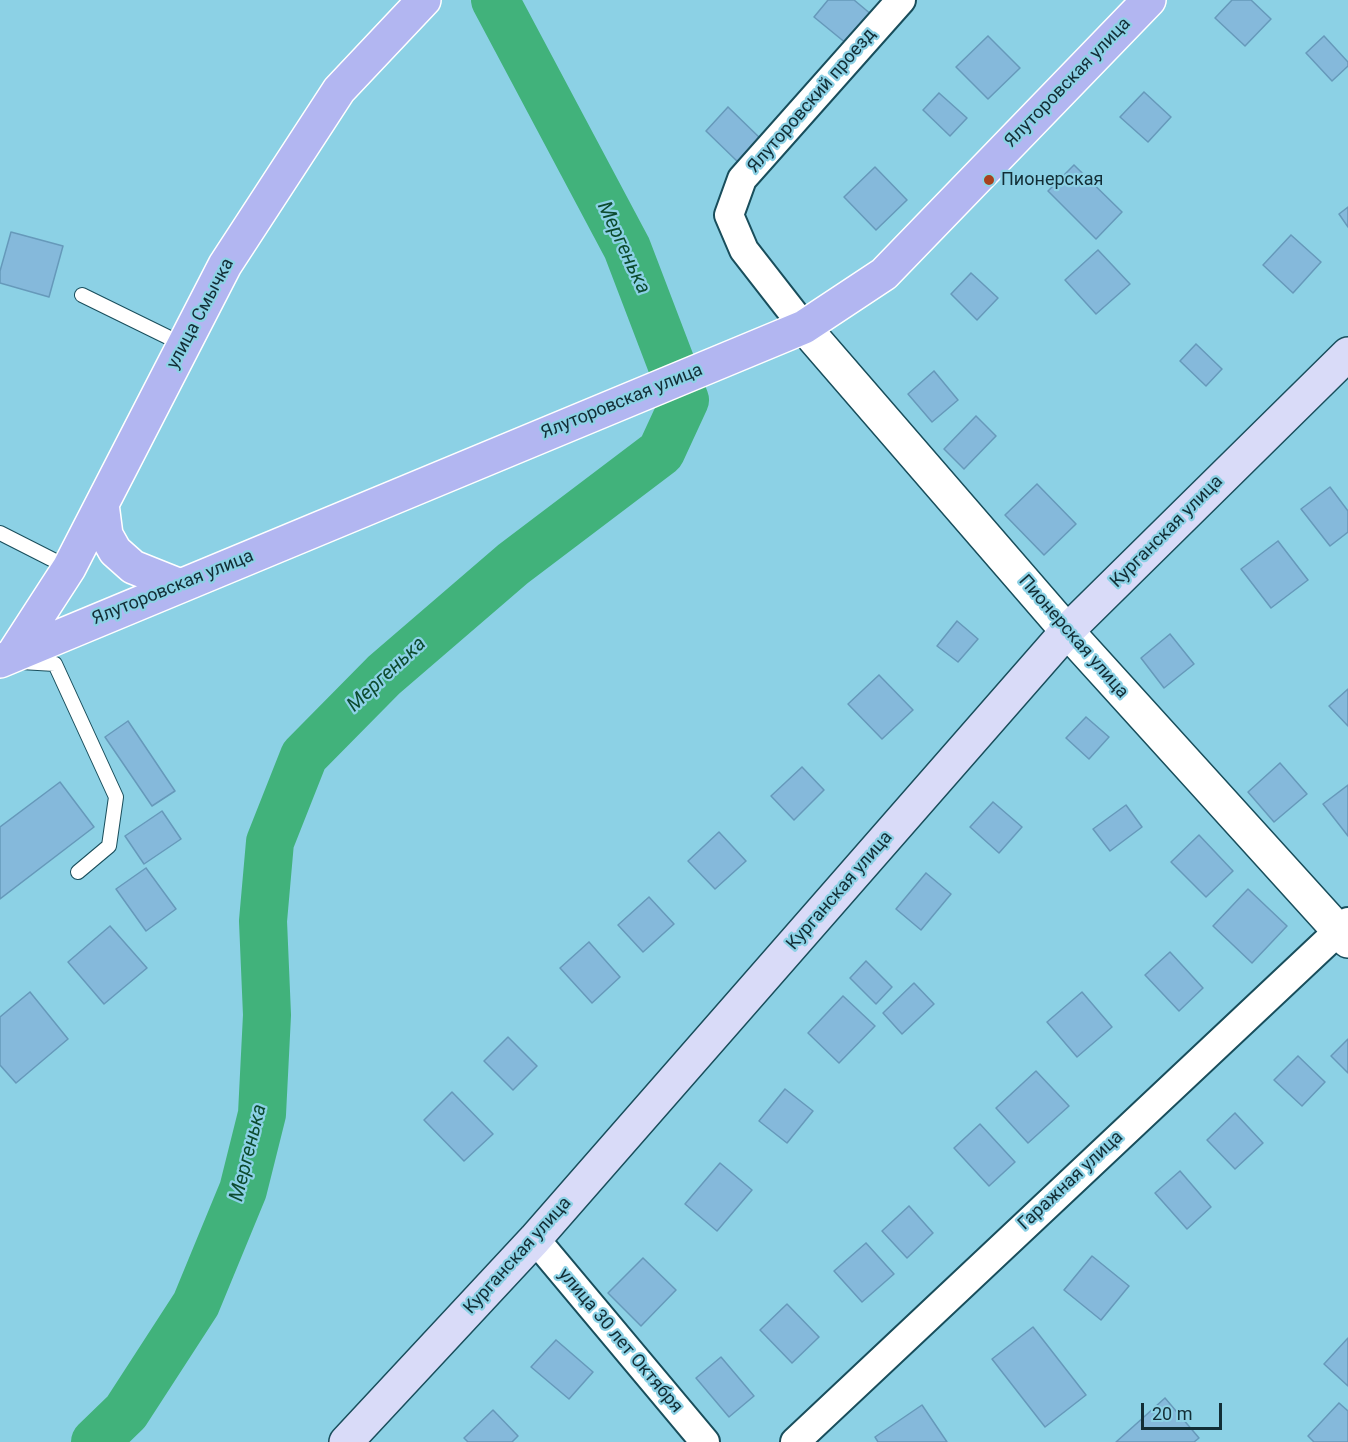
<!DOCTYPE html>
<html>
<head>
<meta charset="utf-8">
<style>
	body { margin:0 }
	#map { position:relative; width:1348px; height:1442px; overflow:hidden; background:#8cd1e5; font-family:Roboto,sans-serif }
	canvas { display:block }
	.scale { position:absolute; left:1141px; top:1403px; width:81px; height:27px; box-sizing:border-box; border:3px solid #122e36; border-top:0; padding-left:8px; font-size:18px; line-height:21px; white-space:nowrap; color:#122e36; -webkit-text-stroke:4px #8cd1e5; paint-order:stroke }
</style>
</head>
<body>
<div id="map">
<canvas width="1348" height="1442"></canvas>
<div class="scale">20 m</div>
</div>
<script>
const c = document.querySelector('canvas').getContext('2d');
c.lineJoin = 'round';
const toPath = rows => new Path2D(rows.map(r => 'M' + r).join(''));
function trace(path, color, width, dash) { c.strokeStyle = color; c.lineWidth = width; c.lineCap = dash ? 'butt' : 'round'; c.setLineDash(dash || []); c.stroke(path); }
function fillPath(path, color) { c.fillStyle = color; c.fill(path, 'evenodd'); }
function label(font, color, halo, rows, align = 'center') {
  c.font = font + ' Roboto,sans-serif'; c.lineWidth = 4.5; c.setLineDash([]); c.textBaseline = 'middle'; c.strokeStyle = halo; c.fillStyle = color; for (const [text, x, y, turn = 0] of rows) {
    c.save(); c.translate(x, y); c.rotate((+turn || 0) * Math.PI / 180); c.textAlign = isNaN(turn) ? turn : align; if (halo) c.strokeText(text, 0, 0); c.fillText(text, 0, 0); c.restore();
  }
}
trace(toPath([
	[95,1442,126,1412,196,1304,243,1190,262,1114,267,1015,263,921,270,842,304,756,384,675,513,564,661,452,685,400,627,248,495,0]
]), '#41b27b', 48);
const building = toPath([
	[828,0,854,0,872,15,847,44,814,17,828,0],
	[1232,0,1251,0,1271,19,1245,46,1215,18,1232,0],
	[988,36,1020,68,988,99,956,67,988,36],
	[1324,36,1348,62,1348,66,1332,81,1306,53,1324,36],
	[1144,92,1171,117,1148,142,1120,117,1144,92],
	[939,93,967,118,950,136,923,110,939,93],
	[728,107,763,141,740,164,706,131,728,107],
	[1074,165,1122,212,1096,239,1048,191,1074,165],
	[875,167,907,200,876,230,844,197,875,167],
	[1348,207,1348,227,1339,214,1348,207],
	[11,232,63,246,49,297,0,283,0,271,11,232],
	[1291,235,1321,262,1293,293,1263,265,1291,235],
	[1098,250,1130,284,1096,314,1065,280,1098,250],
	[971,273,998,298,977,320,951,294,971,273],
	[1196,344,1222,369,1206,386,1180,361,1196,344],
	[934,371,958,400,932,422,908,394,934,371],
	[976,416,996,436,964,469,944,449,976,416],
	[1037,484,1076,524,1044,555,1005,515,1037,484],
	[1330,487,1348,511,1348,532,1330,546,1301,509,1330,487],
	[1278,541,1308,580,1271,608,1241,569,1278,541],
	[957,621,978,639,958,662,937,646,957,621],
	[1170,634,1194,664,1164,688,1141,658,1170,634],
	[879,675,913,710,882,739,848,704,879,675],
	[1348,689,1348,726,1329,706,1348,689],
	[1086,717,1109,737,1089,759,1066,738,1086,717],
	[128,721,175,791,152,806,105,737,128,721],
	[1280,763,1307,794,1274,822,1248,792,1280,763],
	[802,767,824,790,794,820,771,796,802,767],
	[60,782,94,827,0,899,0,827,60,782],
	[1348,785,1348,836,1323,804,1348,785],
	[993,802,1022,827,999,853,970,827,993,802],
	[1126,805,1142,827,1110,851,1093,829,1126,805],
	[162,811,181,839,144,864,125,836,162,811],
	[719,832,746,861,715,889,688,861,719,832],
	[1199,835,1233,871,1206,897,1171,862,1199,835],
	[146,868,176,909,146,931,116,889,146,868],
	[926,873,951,894,921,930,896,909,926,873],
	[1248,889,1287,926,1252,963,1213,926,1248,889],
	[649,897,674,924,643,952,618,925,649,897],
	[110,926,147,968,104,1004,68,962,110,926],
	[589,942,620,977,592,1003,560,968,589,942],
	[1170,952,1203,988,1179,1011,1145,975,1170,952],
	[866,961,892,987,876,1004,850,978,866,961],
	[914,983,934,1004,902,1034,883,1013,914,983],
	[30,992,68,1039,16,1083,0,1065,0,1017,30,992],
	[1082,992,1112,1027,1077,1057,1047,1022,1082,992],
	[843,996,875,1026,839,1063,808,1033,843,996],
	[508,1037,537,1066,513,1090,484,1061,508,1037],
	[1348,1039,1348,1073,1331,1056,1348,1039],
	[1298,1056,1325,1082,1302,1106,1274,1080,1298,1056],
	[1036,1071,1069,1106,1028,1143,996,1108,1036,1071],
	[785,1089,813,1111,787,1143,759,1121,785,1089],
	[452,1092,493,1134,464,1161,424,1120,452,1092],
	[1235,1113,1263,1143,1235,1169,1207,1140,1235,1113],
	[980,1124,1015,1162,989,1186,954,1148,980,1124],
	[720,1163,752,1190,717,1231,685,1204,720,1163],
	[1180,1171,1211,1207,1187,1229,1155,1193,1180,1171],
	[909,1206,933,1233,907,1258,882,1231,909,1206],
	[866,1243,894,1274,862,1302,834,1271,866,1243],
	[1092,1256,1129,1286,1101,1320,1064,1290,1092,1256],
	[643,1258,676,1290,641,1326,608,1293,643,1258],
	[787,1304,819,1337,792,1363,760,1330,787,1304],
	[1033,1327,1086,1395,1045,1427,992,1359,1033,1327],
	[1348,1338,1348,1386,1324,1364,1348,1338],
	[556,1340,593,1372,569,1399,531,1367,556,1340],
	[721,1357,754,1396,729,1417,696,1378,721,1357],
	[1165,1398,1199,1438,1194,1442,1116,1442,1165,1398],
	[1339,1403,1348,1411,1348,1442,1314,1442,1308,1436,1339,1403],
	[922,1405,947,1442,878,1442,875,1437,922,1405],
	[493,1410,518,1436,512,1442,468,1442,464,1438,493,1410]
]);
fillPath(building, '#85b9db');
trace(building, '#6699ba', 1.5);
const service = toPath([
	[82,295,184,345],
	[0,533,69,568],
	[21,662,55,664,116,797,109,846,78,872]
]);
const minor = toPath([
	[804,327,744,250,729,215,742,179,901,0],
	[535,1239,705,1442],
	[795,1442,1348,922]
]);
const tertiary = toPath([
	[804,327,1067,631,1348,941]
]);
const secondary = toPath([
	[346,1442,535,1239,1067,631,1348,354]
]);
const primary = toPath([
	[102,504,106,535,115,551,133,567,178,585],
	[14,653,69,568,225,265,339,90,424,0],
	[0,661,804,327,884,274,1149,0]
]);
trace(service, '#194e5c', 16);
trace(minor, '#194e5c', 32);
trace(tertiary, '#194e5c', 36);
trace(secondary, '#194e5c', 36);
trace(primary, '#fff', 36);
trace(service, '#fff', 14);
trace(minor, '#fff', 28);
trace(tertiary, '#fff', 33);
trace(secondary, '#d9dbf8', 33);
trace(primary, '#b2b6f1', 33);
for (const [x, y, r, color] of [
	[989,180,6,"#a8411d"]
]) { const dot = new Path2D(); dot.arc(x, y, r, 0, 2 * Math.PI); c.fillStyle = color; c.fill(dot); trace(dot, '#8cd1e5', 2); }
label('18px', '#122e36', '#8cd1e5', [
	["Ялуторовская улица",1068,83,-46],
	["Ялуторовский проезд",812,101,-49],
	["улица Смычка",201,314,-62],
	["Ялуторовская улица",622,402,-22],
	["Курганская улица",1167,532,-45],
	["Ялуторовская улица",173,588,-22],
	["Пионерская улица",1073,637,49],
	["Курганская улица",840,891,-49],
	["Гаражная улица",1071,1181,-43],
	["Курганская улица",518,1256,-48],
	["улица 30 лет Октября",620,1341,50]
]);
label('18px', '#122e36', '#8cd1e5', [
	["Пионерская",1001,180]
], 'left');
label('italic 20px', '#0d4b2f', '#8cd1e5', [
	["Мергенька",623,248,65],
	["Мергенька",387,675,-43],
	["Мергенька",249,1153,-76]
]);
</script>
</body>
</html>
